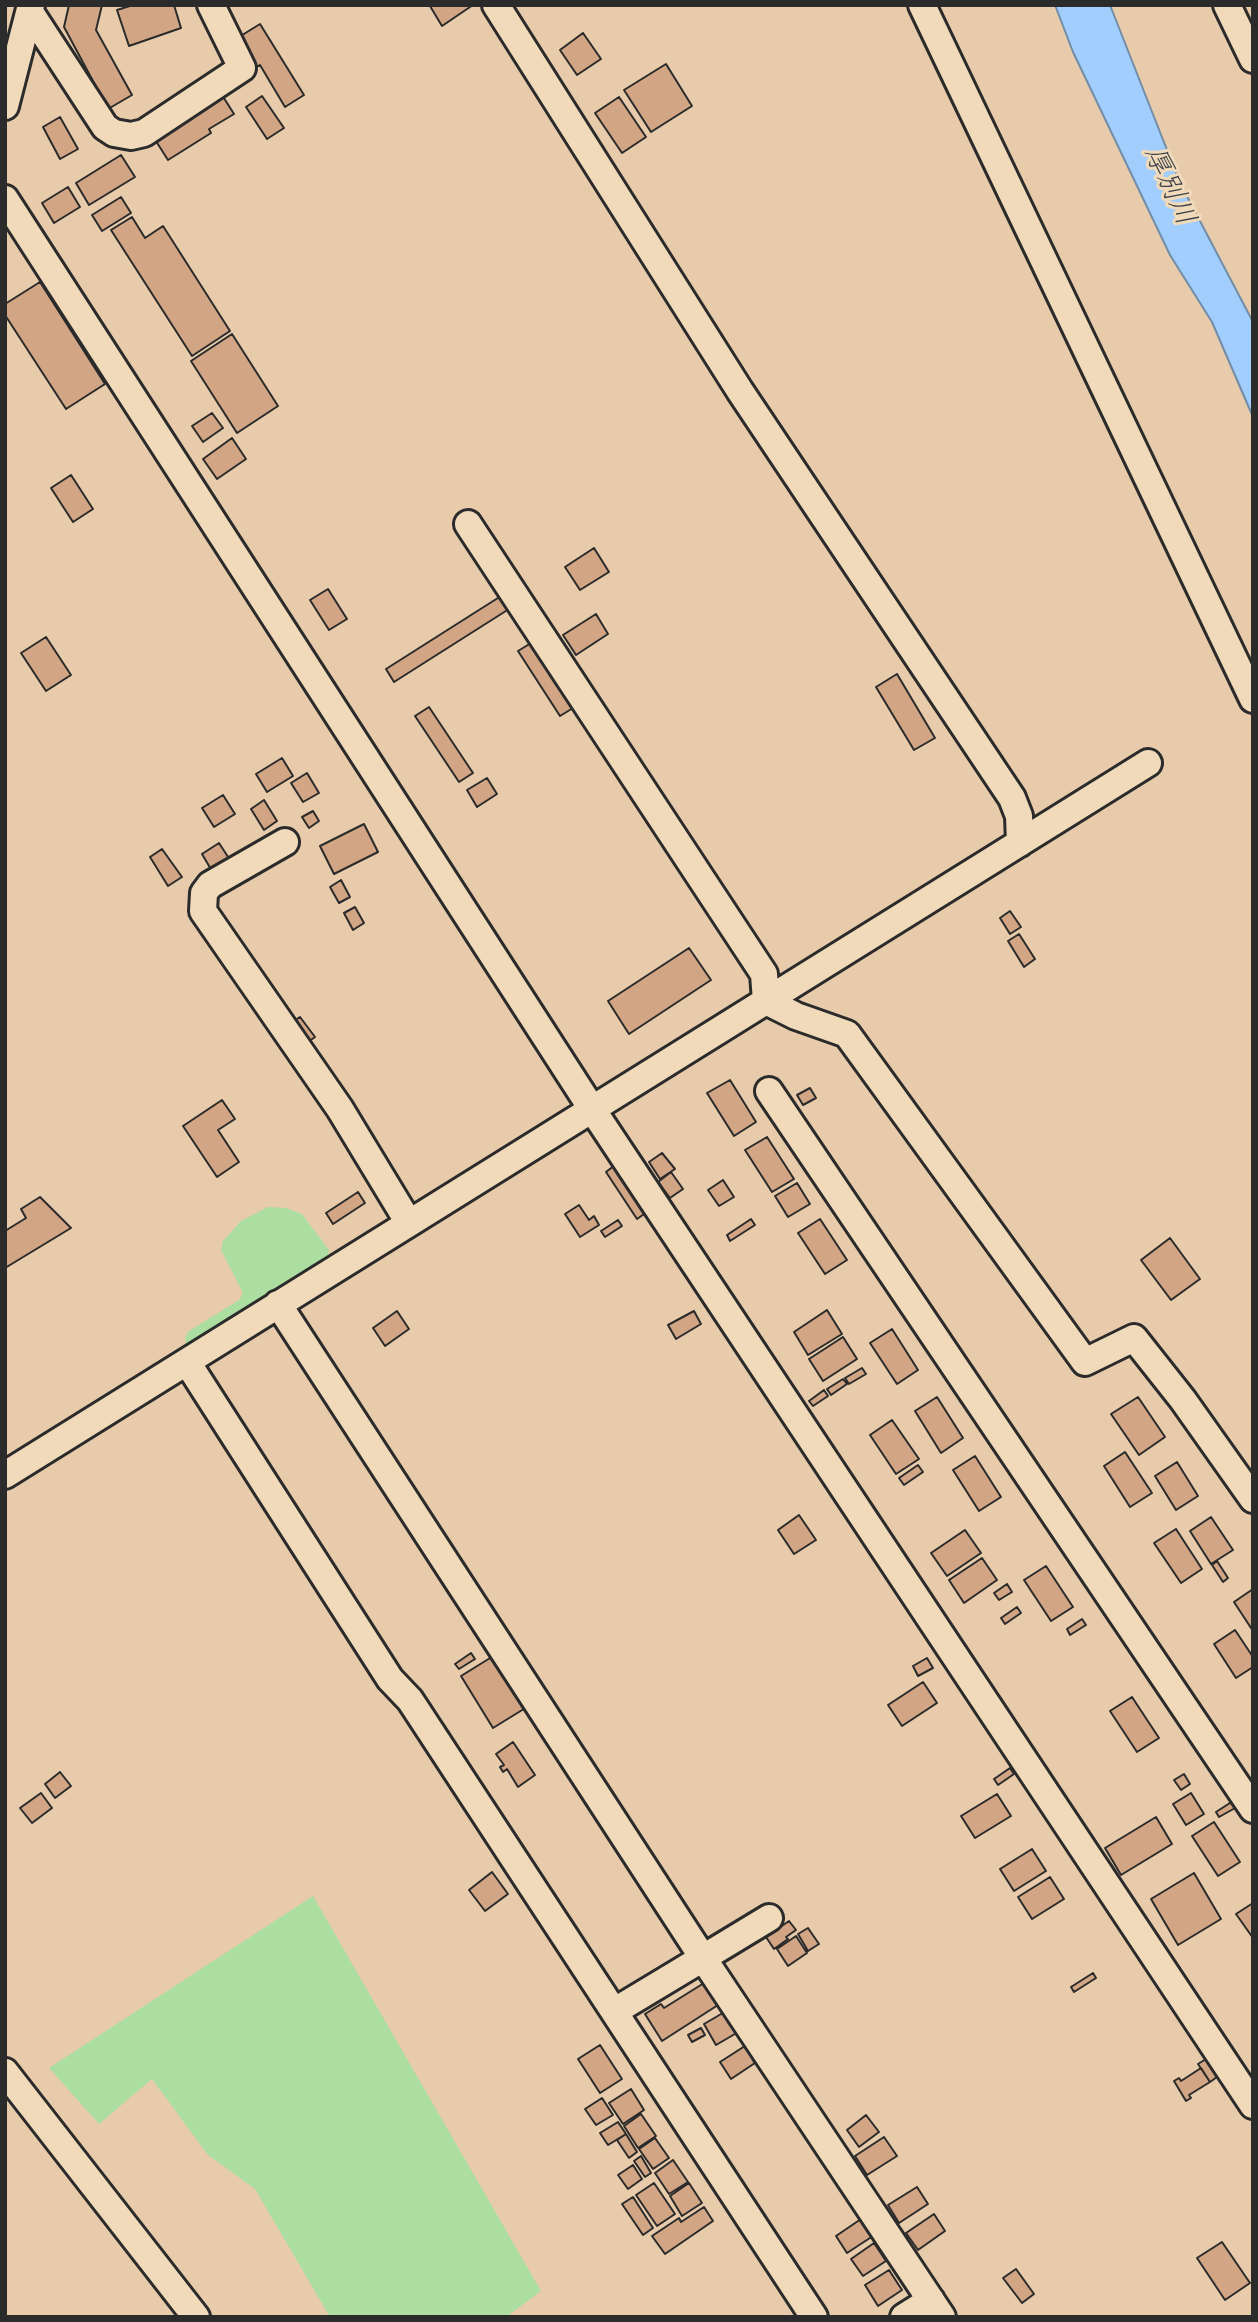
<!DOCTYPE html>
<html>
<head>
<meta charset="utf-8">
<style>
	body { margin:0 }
	#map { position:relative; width:1258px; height:2322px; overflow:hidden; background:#e8cbaa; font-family:Itim,sans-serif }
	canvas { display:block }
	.frame { position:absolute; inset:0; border:7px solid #2b2b2b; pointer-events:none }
</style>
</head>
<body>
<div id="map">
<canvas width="1258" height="2322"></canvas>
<div class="frame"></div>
</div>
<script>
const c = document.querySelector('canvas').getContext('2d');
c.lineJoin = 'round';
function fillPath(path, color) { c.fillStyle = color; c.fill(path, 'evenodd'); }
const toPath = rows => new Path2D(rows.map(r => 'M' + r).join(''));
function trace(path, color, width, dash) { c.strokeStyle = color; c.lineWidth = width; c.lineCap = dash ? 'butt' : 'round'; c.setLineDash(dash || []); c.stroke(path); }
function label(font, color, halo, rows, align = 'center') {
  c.font = font + ' Itim,"Klee One",sans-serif'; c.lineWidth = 6; c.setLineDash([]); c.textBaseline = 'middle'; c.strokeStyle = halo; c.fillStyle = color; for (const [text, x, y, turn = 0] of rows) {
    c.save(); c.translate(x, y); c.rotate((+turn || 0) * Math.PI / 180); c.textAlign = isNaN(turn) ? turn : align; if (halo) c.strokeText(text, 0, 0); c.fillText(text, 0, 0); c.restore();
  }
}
fillPath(toPath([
	[268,1207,286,1208,302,1214,329,1250,327,1262,190,1345,186,1343,185,1338,189,1331,239,1300,243,1293,221,1250,223,1241,241,1221],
	[313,1896,541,2291,506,2317,330,2317,255,2189,208,2155,152,2079,99,2124,49,2068]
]), '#abdea0');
const water = toPath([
	[1055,5,1110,5,1180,183,1253,322,1253,417,1212,322,1170,255,1073,52,1055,5]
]);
fillPath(water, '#a1cefc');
trace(water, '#728da8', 2);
const building = toPath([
	[69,5,102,5,96,30,132,95,108,109,64,27,69,5],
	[133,5,174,5,181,28,129,46,117,10,133,5],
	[473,5,442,26,430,6,430,5,473,5],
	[260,24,304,95,285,107,260,65,251,70,239,37,260,24],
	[583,33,601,59,577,75,560,50,583,33],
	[666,64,692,106,651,132,624,90,666,64],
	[222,95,234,114,209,129,211,133,168,160,154,138,222,95],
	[262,96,284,128,267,139,246,107,262,96],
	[619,97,646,137,622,153,595,113,619,97],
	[60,117,78,149,60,159,43,127,60,117],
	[121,155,135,177,89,205,76,183,121,155],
	[68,187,80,207,54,223,42,203,68,187],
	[121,197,131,213,102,231,92,215,121,197],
	[132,217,145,238,163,226,230,331,192,356,111,230,132,217],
	[40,282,105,384,66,409,5,315,5,304,40,282],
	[232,334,278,406,237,433,191,361,232,334],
	[212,413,223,428,203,442,192,426,212,413],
	[232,438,246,459,217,479,203,459,232,438],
	[71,475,93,509,73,522,51,488,71,475],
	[594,548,609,572,580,590,565,567,594,548],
	[328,589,347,619,329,630,310,600,328,589],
	[501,596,509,609,394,682,386,669,501,596],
	[596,614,608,634,576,655,563,635,596,614],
	[46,637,71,675,46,691,21,653,46,637],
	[531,643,573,708,560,716,518,651,531,643],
	[897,674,935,738,914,750,876,687,897,674],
	[429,707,473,773,459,782,415,716,429,707],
	[282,758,293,776,267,792,256,774,282,758],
	[307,773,319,793,303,802,291,783,307,773],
	[487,778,497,794,477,807,467,790,487,778],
	[223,795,235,814,214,827,202,808,223,795],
	[264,800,277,821,264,830,251,809,264,800],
	[313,811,319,821,309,828,302,817,313,811],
	[364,824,378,852,334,874,320,846,364,824],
	[219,843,230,860,212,871,202,854,219,843],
	[162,849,182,877,168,886,150,857,162,849],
	[341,880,350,897,339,903,330,887,341,880],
	[355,907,364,923,353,930,344,913,355,907],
	[1010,911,1021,927,1010,934,1000,918,1010,911],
	[1019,934,1035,959,1024,967,1008,941,1019,934],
	[689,948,711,980,629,1034,608,1001,689,948],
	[300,1017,315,1037,304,1045,289,1024,300,1017],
	[730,1080,756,1122,734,1136,707,1093,730,1080],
	[810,1088,816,1098,803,1105,797,1095,810,1088],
	[222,1100,235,1119,218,1130,239,1162,217,1177,183,1126,222,1100],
	[767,1137,794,1179,772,1192,745,1150,767,1137],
	[662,1153,675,1169,660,1179,649,1162,662,1153],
	[615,1165,647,1212,637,1219,606,1172,615,1165],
	[671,1172,683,1189,670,1198,658,1182,671,1172],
	[723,1180,734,1197,719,1206,708,1190,723,1180],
	[797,1183,810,1204,788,1217,775,1196,797,1183],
	[358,1192,365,1203,333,1224,326,1213,358,1192],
	[40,1197,71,1228,5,1268,5,1231,26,1218,21,1209,40,1197],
	[579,1205,589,1220,594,1216,599,1225,580,1237,565,1214,579,1205],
	[751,1219,755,1225,730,1241,727,1235,751,1219],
	[820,1219,847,1260,825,1274,798,1233,820,1219],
	[618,1220,622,1226,605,1237,601,1231,618,1220],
	[1170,1238,1200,1279,1171,1300,1141,1260,1170,1238],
	[827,1310,842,1334,808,1355,794,1332,827,1310],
	[397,1311,409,1329,385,1346,373,1328,397,1311],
	[694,1311,701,1324,676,1339,668,1325,694,1311],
	[892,1329,918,1370,897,1384,870,1343,892,1329],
	[843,1337,857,1359,823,1381,809,1359,843,1337],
	[862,1368,866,1374,849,1384,845,1378,862,1368],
	[843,1379,847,1384,831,1395,827,1389,843,1379],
	[824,1390,828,1396,813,1406,809,1401,824,1390],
	[937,1397,963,1438,941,1453,915,1411,937,1397],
	[1138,1397,1165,1437,1139,1455,1111,1414,1138,1397],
	[892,1420,919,1459,896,1474,870,1435,892,1420],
	[1125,1452,1152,1493,1130,1507,1104,1466,1125,1452],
	[975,1456,1001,1497,979,1511,953,1470,975,1456],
	[1177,1462,1198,1496,1176,1510,1155,1476,1177,1462],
	[918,1465,923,1472,904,1485,899,1478,918,1465],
	[799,1515,816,1540,794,1554,778,1530,799,1515],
	[1211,1517,1233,1550,1211,1564,1190,1531,1211,1517],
	[1176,1529,1202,1569,1181,1583,1154,1543,1176,1529],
	[965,1530,981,1553,947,1576,931,1553,965,1530],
	[982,1558,997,1580,964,1603,949,1580,982,1558],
	[1217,1561,1228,1578,1223,1582,1212,1565,1217,1561],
	[1046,1566,1073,1607,1051,1621,1024,1580,1046,1566],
	[1007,1584,1012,1592,999,1600,994,1593,1007,1584],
	[1253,1589,1253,1631,1234,1602,1253,1589],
	[1017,1607,1021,1613,1005,1624,1001,1618,1017,1607],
	[1082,1619,1086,1625,1070,1635,1067,1629,1082,1619],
	[1235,1630,1253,1657,1253,1667,1236,1678,1214,1644,1235,1630],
	[471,1653,475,1659,459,1669,455,1664,471,1653],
	[495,1655,527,1707,493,1728,461,1676,495,1655],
	[927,1658,933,1668,918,1676,913,1666,927,1658],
	[923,1682,937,1703,902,1726,888,1705,923,1682],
	[1132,1697,1159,1738,1137,1752,1110,1711,1132,1697],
	[513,1742,535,1775,518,1787,507,1769,503,1772,500,1767,504,1765,496,1754,513,1742],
	[1010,1768,1014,1774,998,1785,994,1779,1010,1768],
	[60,1772,71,1786,55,1798,45,1784,60,1772],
	[1184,1774,1190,1784,1181,1790,1174,1780,1184,1774],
	[41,1793,52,1808,32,1823,20,1808,41,1793],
	[1191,1793,1204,1814,1186,1825,1173,1804,1191,1793],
	[997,1794,1011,1816,975,1838,961,1816,997,1794],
	[1233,1801,1237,1807,1219,1817,1216,1812,1233,1801],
	[1156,1817,1172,1844,1121,1875,1105,1848,1156,1817],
	[1214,1822,1240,1862,1218,1876,1192,1836,1214,1822],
	[1032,1849,1046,1871,1014,1891,1000,1869,1032,1849],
	[492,1872,508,1894,485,1911,469,1890,492,1872],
	[1194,1873,1221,1919,1178,1945,1151,1899,1194,1873],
	[1050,1877,1064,1899,1032,1919,1018,1897,1050,1877],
	[1253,1903,1253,1938,1236,1914,1253,1903],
	[789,1921,796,1930,786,1937,788,1939,774,1949,766,1937,789,1921],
	[808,1928,819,1944,808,1951,798,1934,808,1928],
	[796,1936,807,1953,788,1966,777,1949,796,1936],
	[1093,1973,1096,1978,1074,1992,1071,1987,1093,1973],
	[704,1983,718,2005,662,2041,645,2014,661,2004,664,2008,704,1983],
	[728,2010,740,2031,716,2045,704,2024,728,2010],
	[701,2028,705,2035,692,2042,688,2035,701,2028],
	[748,2044,757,2058,753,2060,755,2063,731,2079,720,2062,748,2044],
	[600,2045,622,2079,600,2093,578,2059,600,2045],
	[1206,2059,1217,2077,1210,2082,1198,2064,1206,2059],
	[1201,2068,1210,2082,1189,2095,1191,2098,1186,2101,1174,2081,1179,2078,1181,2081,1201,2068],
	[631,2089,644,2110,623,2124,609,2103,631,2089],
	[602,2098,613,2115,596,2125,585,2109,602,2098],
	[641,2114,656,2136,638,2148,624,2126,641,2114],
	[866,2115,879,2132,859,2147,847,2130,866,2115],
	[618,2122,626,2134,608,2145,600,2133,618,2122],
	[626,2134,637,2152,629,2158,617,2140,626,2134],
	[884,2137,897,2156,867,2175,855,2156,884,2137],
	[655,2138,669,2158,653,2169,639,2149,655,2138],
	[641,2156,651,2173,645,2177,634,2161,641,2156],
	[673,2160,688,2182,669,2194,655,2173,673,2160],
	[633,2165,642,2179,628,2189,618,2175,633,2165],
	[654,2183,675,2214,657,2226,636,2195,654,2183],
	[689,2183,702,2203,682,2216,670,2196,689,2183],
	[917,2187,928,2204,899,2223,888,2205,917,2187],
	[633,2197,653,2228,643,2235,622,2204,633,2197],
	[704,2207,713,2221,665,2254,652,2236,679,2218,681,2222,704,2207],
	[934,2214,945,2231,918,2250,906,2233,934,2214],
	[861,2219,873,2236,847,2253,836,2236,861,2219],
	[1222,2242,1250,2283,1225,2300,1197,2258,1222,2242],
	[874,2243,886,2261,863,2276,851,2259,874,2243],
	[1016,2269,1034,2294,1022,2303,1003,2278,1016,2269],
	[889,2270,902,2290,878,2306,865,2285,889,2270]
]);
fillPath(building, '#d2a684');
trace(building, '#2b2b2b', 2);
const minor = toPath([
	[496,5,740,391,1012,798,1019,816,1020,843],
	[922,5,1253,699],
	[1227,5,1253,59],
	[30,12,105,127,114,133,131,136,144,133,242,68,211,5],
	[5,106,31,5],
	[5,199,592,1109,1253,2105],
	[468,524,764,974,766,1001,796,1016,847,1034,1085,1362,1134,1338,1183,1400,1253,1499],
	[285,842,210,885,204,893,203,911,340,1109,409,1223],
	[769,1091,1253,1809],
	[278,1304,703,1958,769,1918],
	[187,1362,390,1679,410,1700,814,2317],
	[5,1475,1148,763],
	[615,2011,703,1958,942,2317],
	[5,2072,196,2317],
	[904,2317,931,2300]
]);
trace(minor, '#2b2b2b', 32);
trace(minor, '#f0dab9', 26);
label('italic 28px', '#3d434a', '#f0dab9', [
	["厚別川",1169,186,65]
]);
</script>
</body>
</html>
